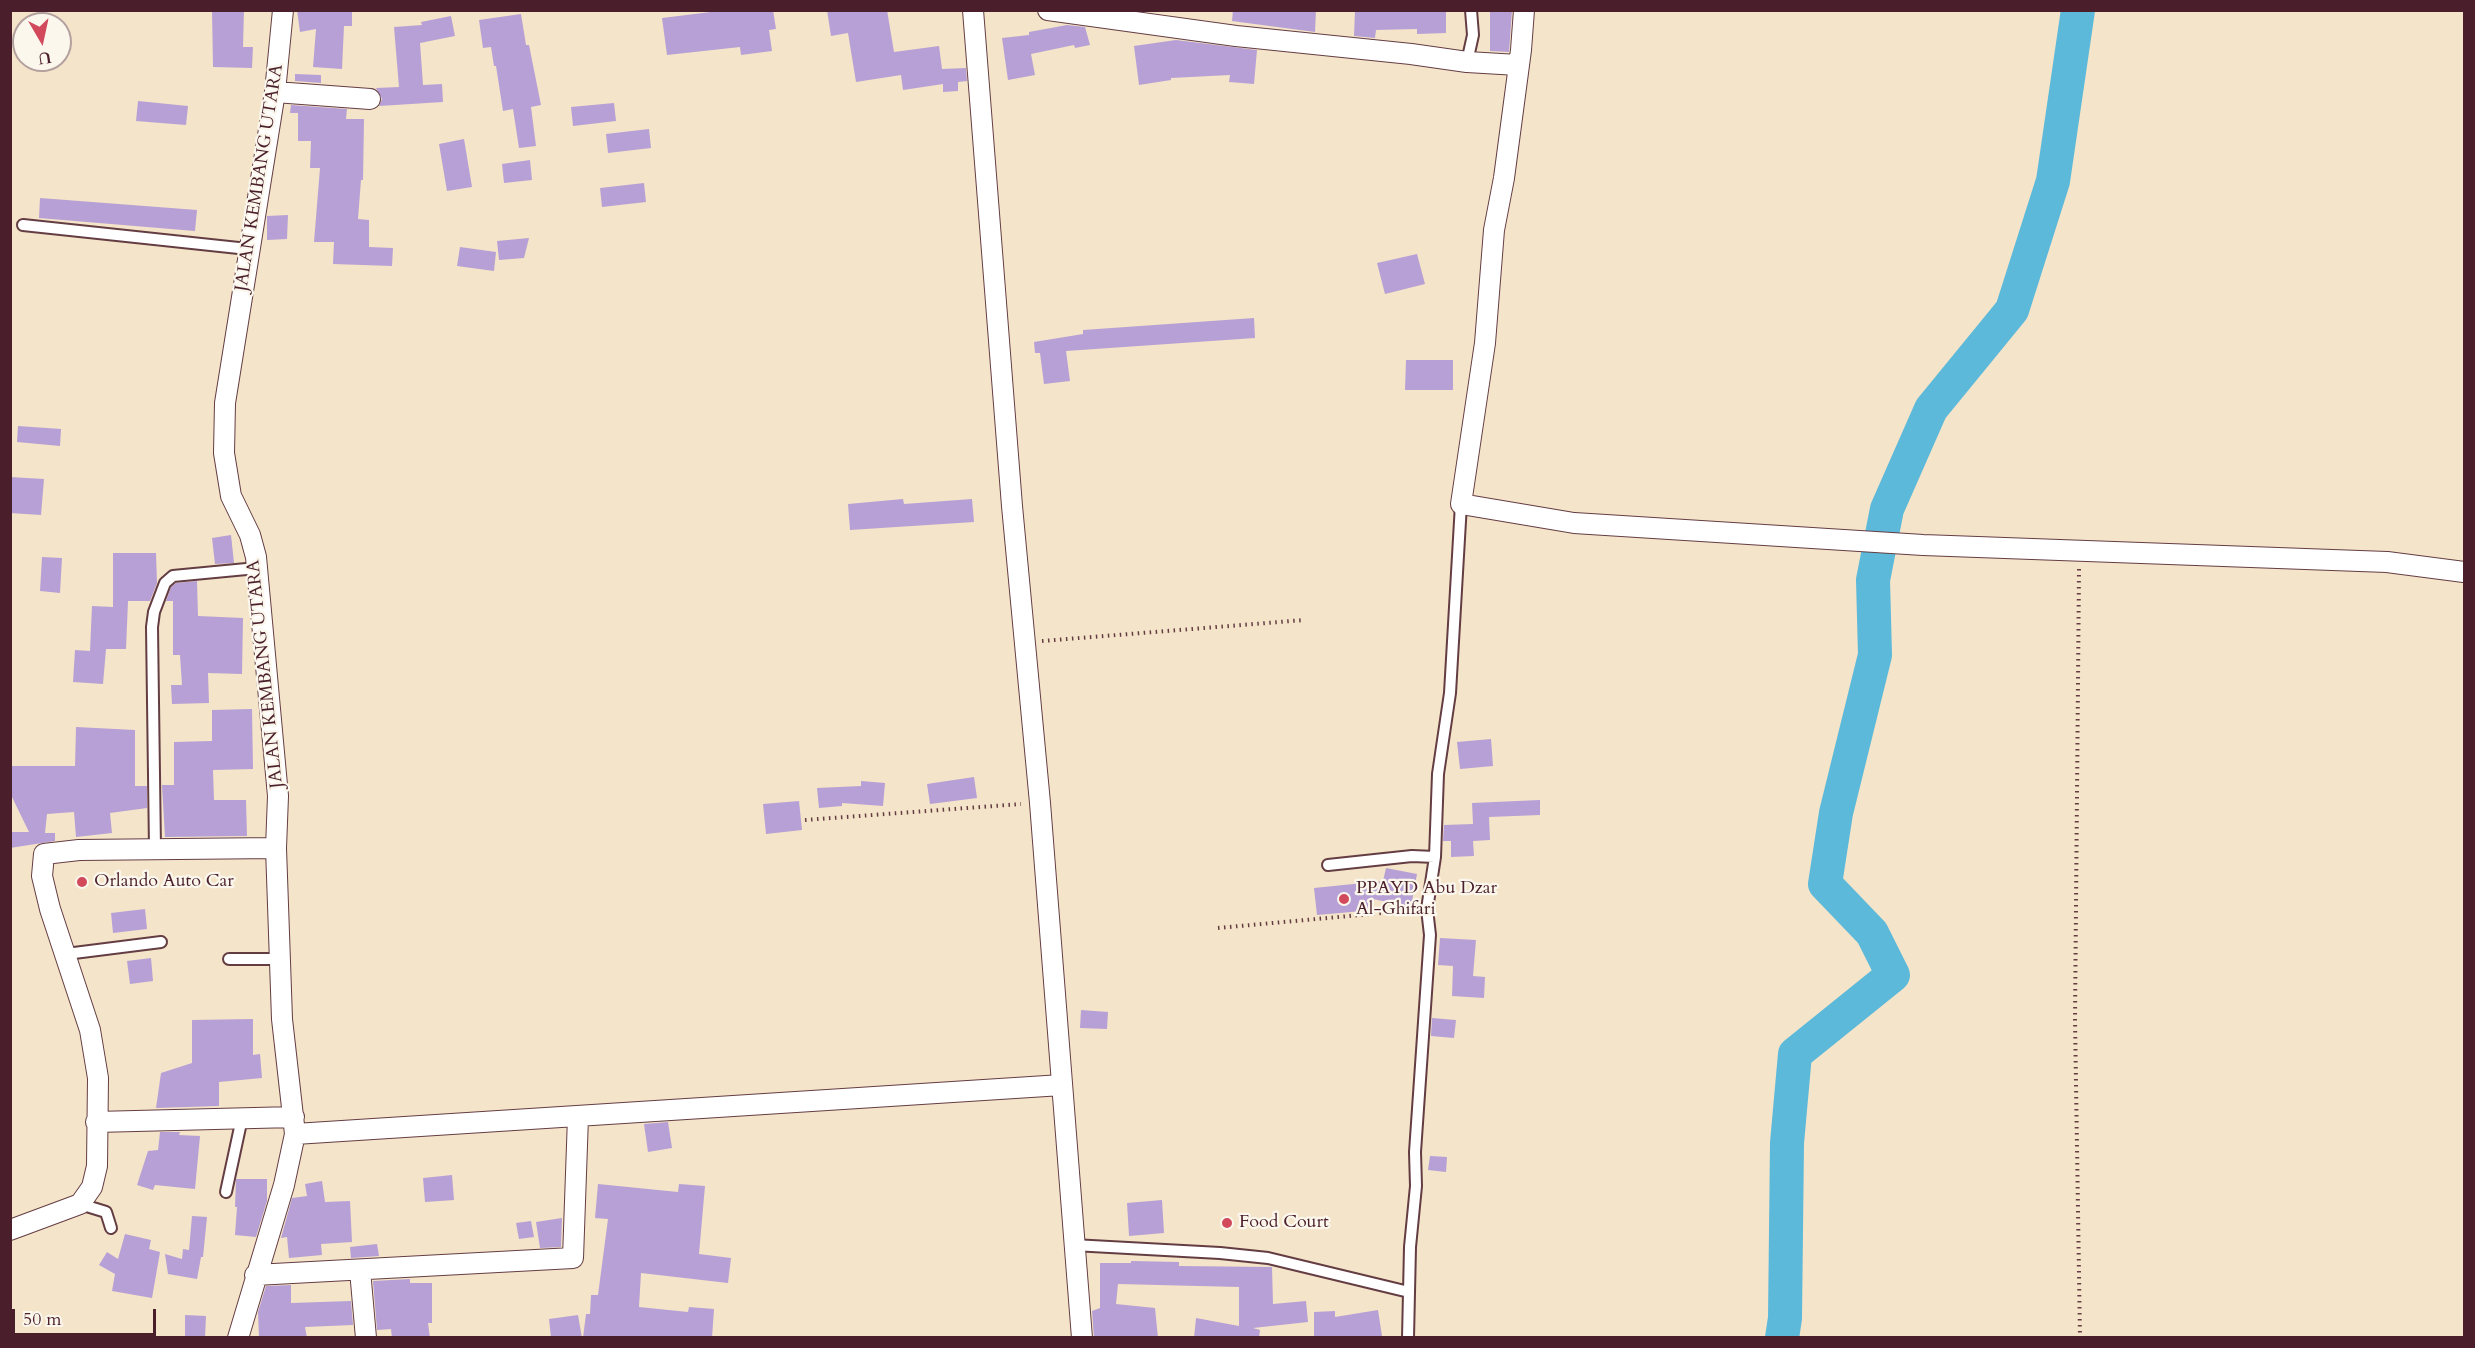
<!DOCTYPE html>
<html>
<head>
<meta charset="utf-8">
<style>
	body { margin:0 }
	#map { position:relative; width:2475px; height:1348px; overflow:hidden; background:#f4e4c9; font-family:Cardo,serif }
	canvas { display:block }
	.frame { position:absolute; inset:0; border:12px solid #4a1f2b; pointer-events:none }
	.north { position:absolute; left:12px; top:12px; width:60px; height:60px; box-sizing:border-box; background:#fbf7ec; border:2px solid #b4a19f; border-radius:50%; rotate:171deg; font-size:16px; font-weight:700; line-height:24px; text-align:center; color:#4a1f2b }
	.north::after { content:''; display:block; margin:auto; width:21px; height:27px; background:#d1495b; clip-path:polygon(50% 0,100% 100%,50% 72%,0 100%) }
	.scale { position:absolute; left:12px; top:1309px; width:144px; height:27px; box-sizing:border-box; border:3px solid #4a1f2b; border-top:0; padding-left:8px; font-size:18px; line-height:21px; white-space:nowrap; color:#4a1f2b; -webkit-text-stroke:4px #fbf7ec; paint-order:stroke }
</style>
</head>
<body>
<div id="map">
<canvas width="2475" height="1348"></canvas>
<div class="frame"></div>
<div class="north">U</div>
<div class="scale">50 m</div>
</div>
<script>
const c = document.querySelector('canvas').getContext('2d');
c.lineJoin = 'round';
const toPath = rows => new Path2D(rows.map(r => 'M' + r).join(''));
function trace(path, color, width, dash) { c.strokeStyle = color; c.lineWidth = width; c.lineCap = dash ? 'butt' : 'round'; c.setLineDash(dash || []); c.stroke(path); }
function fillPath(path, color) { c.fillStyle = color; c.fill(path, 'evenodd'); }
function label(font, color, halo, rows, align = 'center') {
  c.font = font + ' Cardo,serif'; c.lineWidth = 4.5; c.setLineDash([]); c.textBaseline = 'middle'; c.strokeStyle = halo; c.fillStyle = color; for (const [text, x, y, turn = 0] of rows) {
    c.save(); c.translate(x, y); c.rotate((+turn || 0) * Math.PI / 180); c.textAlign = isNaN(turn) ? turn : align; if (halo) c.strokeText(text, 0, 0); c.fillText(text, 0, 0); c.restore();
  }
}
trace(toPath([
	[1782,1338,1785,1318,1787,1143,1795,1054,1893,975,1872,933,1825,884,1836,813,1875,655,1873,580,1887,509,1931,409,2012,310,2053,181,2078,10]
]), '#5cb9da', 34);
fillPath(toPath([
	[212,10,244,10,243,47,253,47,252,68,213,67],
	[297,10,352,10,352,26,344,26,342,69,313,67,316,29,300,32],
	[727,10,773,10,776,29,769,30,772,51,741,55,740,47,667,55,662,18],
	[827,10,887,10,894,52,939,46,942,69,966,68,967,81,958,82,958,91,943,92,943,84,903,90,901,75,856,82,848,33,831,36],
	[1233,10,1316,10,1315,32,1232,21],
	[1355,10,1446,10,1446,33,1417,34,1417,29,1376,30,1375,38,1354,36],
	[1490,10,1512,10,1509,52,1490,51],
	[521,14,526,45,529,45,541,105,531,107,536,146,519,148,513,109,503,111,496,66,494,66,491,47,483,48,479,20],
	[451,16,455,36,420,43,423,85,442,84,443,102,379,106,382,99,376,88,399,87,394,27,422,25,421,22],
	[1067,25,1085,27,1090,45,1075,48,1074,45,1031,54,1035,75,1008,80,1002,38,1029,35,1029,32],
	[1176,40,1257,50,1254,84,1229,82,1230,75,1171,78,1171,80,1139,85,1134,46],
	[295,74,321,75,321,83,295,81],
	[138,101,188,106,186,125,136,121],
	[614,103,616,121,573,126,571,107],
	[291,105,347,109,346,119,364,119,363,180,361,180,358,219,369,220,369,247,393,248,392,266,333,264,334,242,314,242,320,168,310,168,311,141,298,141,298,113,290,113],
	[649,129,651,148,608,153,606,134],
	[464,139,472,187,447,191,439,144],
	[530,160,532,180,504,183,502,164],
	[644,183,646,202,602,207,600,188],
	[40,198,197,210,195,231,39,218],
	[288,215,287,239,267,240,267,216],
	[529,238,524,258,499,260,497,241],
	[460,247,496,252,494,271,457,266],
	[1417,254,1425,284,1385,294,1377,263],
	[1254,318,1255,338,1066,351,1070,381,1044,384,1040,353,1035,353,1034,342,1083,334,1083,330],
	[1406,360,1453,360,1453,390,1405,390],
	[18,426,61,429,60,446,17,442],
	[10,477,44,479,41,515,10,513],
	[903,499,904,504,972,499,974,522,850,530,848,504],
	[231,535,234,563,215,564,212,538],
	[113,553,156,553,157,583,150,601,128,601,126,649,106,649,103,684,73,682,75,650,90,651,92,606,113,607],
	[42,557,62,558,60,593,40,591],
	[197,581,198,616,243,618,242,674,208,673,209,703,172,704,171,685,182,685,180,655,173,655,173,601,166,601,171,587,176,583],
	[252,709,253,769,213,770,214,800,246,800,247,836,165,837,162,785,174,785,174,742,212,741,212,710],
	[76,727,135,730,135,786,147,786,147,808,110,813,112,833,76,837,74,812,47,814,45,833,55,833,55,841,10,848,10,832,29,832,12,797,11,766,75,766],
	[1491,739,1493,766,1460,769,1457,742],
	[974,777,977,798,930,804,927,784],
	[861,781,885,783,883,806,842,803,842,806,819,808,817,788,861,786],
	[1540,800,1540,815,1489,817,1490,840,1473,841,1474,856,1451,857,1451,841,1443,841,1444,825,1473,824,1472,803],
	[799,801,802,830,766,834,763,804],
	[1386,868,1417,874,1411,907,1373,899,1374,910,1317,915,1314,888,1383,881],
	[145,909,147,929,113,933,111,913],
	[1440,938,1476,940,1473,976,1485,977,1484,998,1452,996,1453,966,1438,965],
	[151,958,153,981,130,984,127,961],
	[1081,1010,1108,1012,1107,1029,1080,1028],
	[1432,1018,1456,1020,1454,1038,1431,1036],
	[253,1019,253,1055,260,1054,262,1078,219,1082,219,1106,156,1108,161,1073,192,1063,192,1020],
	[668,1122,672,1148,648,1152,644,1124],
	[160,1132,180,1132,179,1135,200,1136,195,1189,155,1185,153,1190,137,1185,148,1151,158,1150],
	[1430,1156,1447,1157,1446,1172,1428,1170],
	[452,1175,454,1200,425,1202,423,1178],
	[236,1179,267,1179,267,1201,256,1237,235,1235,237,1207,235,1207],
	[322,1181,325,1202,350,1201,352,1242,321,1244,322,1255,289,1258,287,1237,281,1238,292,1198,307,1196,305,1184],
	[598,1184,678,1192,679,1184,705,1186,699,1254,731,1258,728,1283,641,1273,639,1307,688,1312,689,1307,714,1309,712,1338,583,1338,586,1314,590,1314,591,1295,598,1295,608,1219,595,1218],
	[1162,1200,1164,1233,1129,1236,1127,1203],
	[192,1216,207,1217,203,1257,201,1257,197,1279,168,1274,165,1254,182,1259,183,1249,189,1250],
	[562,1218,561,1247,540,1248,536,1222],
	[531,1221,534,1237,519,1239,516,1223],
	[125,1234,151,1240,149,1249,160,1252,152,1298,112,1291,115,1274,99,1265,107,1252,118,1259],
	[377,1244,379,1256,351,1258,350,1247],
	[1131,1261,1179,1262,1179,1266,1272,1267,1273,1304,1306,1301,1308,1322,1253,1328,1260,1330,1259,1338,1194,1338,1196,1318,1239,1326,1239,1287,1118,1284,1116,1304,1155,1308,1158,1338,1094,1338,1092,1311,1100,1308,1100,1263,1131,1263],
	[410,1279,410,1283,432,1283,432,1323,428,1323,430,1338,392,1338,391,1329,377,1330,373,1281],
	[291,1285,291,1303,351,1301,353,1325,305,1327,307,1338,259,1338,258,1312,266,1286],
	[1378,1310,1382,1336,1314,1338,1314,1312,1335,1311,1335,1317],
	[185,1315,206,1316,205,1338,185,1338],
	[578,1315,582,1338,551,1338,549,1319]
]), '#b7a0d5');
const service = toPath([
	[1467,62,1473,35,1471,10],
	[23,225,248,249],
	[155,849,152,627,154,612,165,583,173,576,257,568],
	[1328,865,1412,856,1435,857],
	[66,954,161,942],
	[229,959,281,959],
	[226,1192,242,1118],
	[80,1204,106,1212,111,1228],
	[1073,1245,1220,1253,1268,1258,1409,1292],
	[1408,1338,1410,1247,1416,1186,1415,1152,1430,935,1427,909,1435,857,1438,774,1450,693,1461,504]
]);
const minor = toPath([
	[973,10,1012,506,1040,803,1082,1338],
	[1048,10,1236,36,1411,54,1467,62,1518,65],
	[1524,10,1521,50,1504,178,1494,230,1485,343,1461,504,1574,523,1923,545,2387,562,2464,572],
	[275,92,370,99],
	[96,1122,294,1117],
	[295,1134,1062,1085],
	[10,1230,80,1204,92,1187,97,1166,98,1078,90,1030,50,909,42,876,44,854,79,850,276,848],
	[360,1270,366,1338],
	[255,1275,573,1258,578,1117],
	[238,1338,284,1185,295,1134,282,1019,276,848,278,796,256,557,250,535,231,496,224,453,225,403,275,92,283,10]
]);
trace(service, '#643d43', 14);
trace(minor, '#643d43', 22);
trace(toPath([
	[2079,569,2075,1019,2080,1338],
	[1042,641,1304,620],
	[805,820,1021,804],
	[1218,928,1415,910]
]), '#643d43', 4, [1.5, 4.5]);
trace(service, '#fff', 10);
trace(minor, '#fff', 20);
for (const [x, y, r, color] of [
	[82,882,6,"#d1495b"],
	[1344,899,6,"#d1495b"],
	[1227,1223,6,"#d1495b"]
]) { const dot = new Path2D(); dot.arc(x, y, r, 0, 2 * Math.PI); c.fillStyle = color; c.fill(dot); trace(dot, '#fbf7ec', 2); }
label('18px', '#4a1f2b', '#fbf7ec', [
	["JALAN KEMBANG UTARA",260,178,-81],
	["JALAN KEMBANG UTARA",266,674,-96]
]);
label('18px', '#4a1f2b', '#fbf7ec', [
	["Orlando Auto Car",94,882],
	["PPAYD Abu Dzar",1356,889],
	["Al-Ghifari",1356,910],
	["Food Court",1239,1223]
], 'left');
</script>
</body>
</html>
